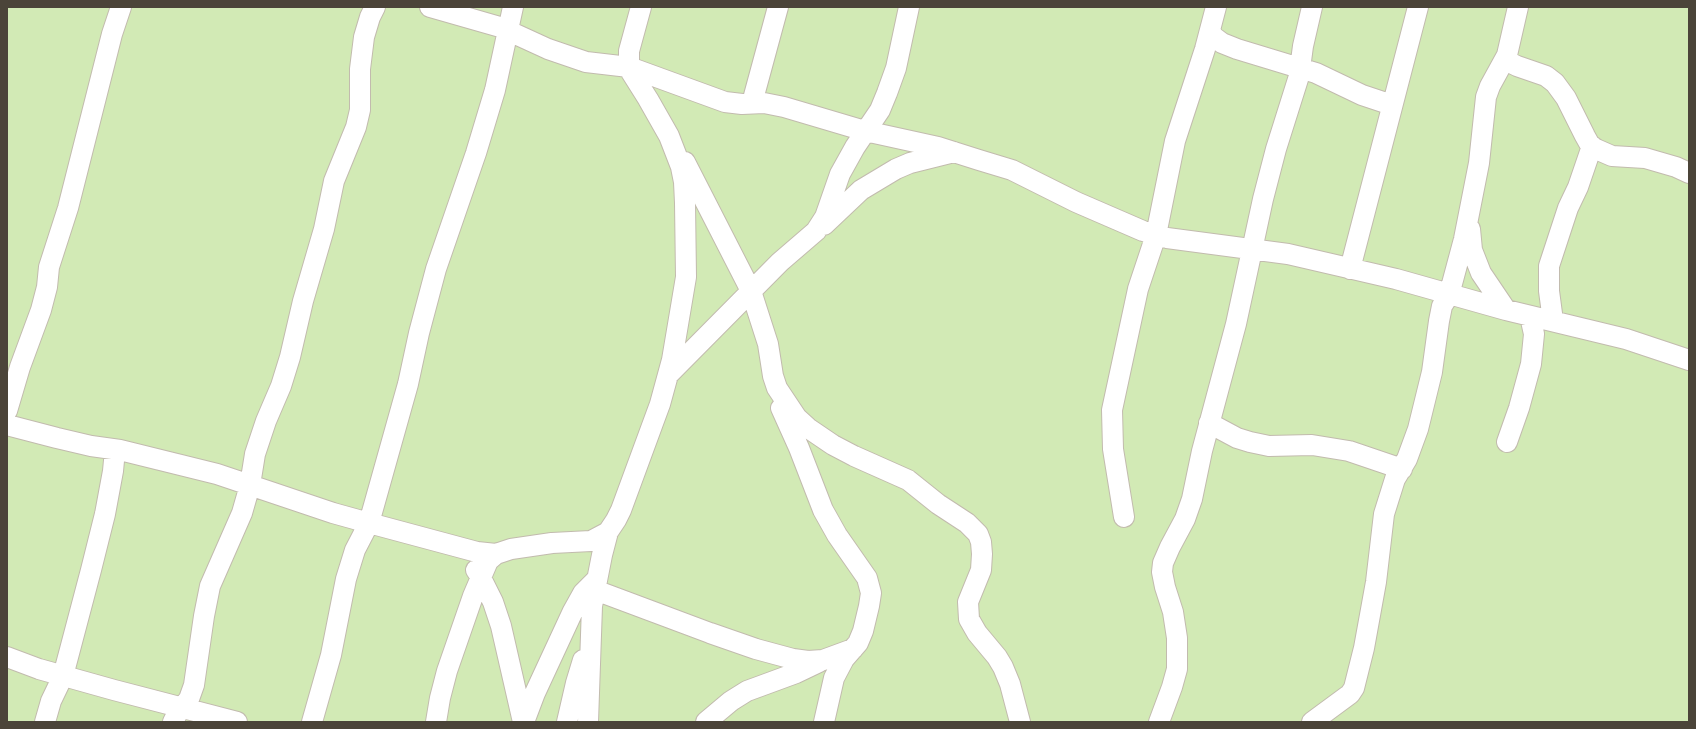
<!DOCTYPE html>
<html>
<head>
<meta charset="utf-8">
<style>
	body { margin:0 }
	#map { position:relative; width:1696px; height:729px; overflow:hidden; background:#f6f3ec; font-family:Manrope,sans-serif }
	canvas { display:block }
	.frame { position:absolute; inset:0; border:8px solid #4b4439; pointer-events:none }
</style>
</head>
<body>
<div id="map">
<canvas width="1696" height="729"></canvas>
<div class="frame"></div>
</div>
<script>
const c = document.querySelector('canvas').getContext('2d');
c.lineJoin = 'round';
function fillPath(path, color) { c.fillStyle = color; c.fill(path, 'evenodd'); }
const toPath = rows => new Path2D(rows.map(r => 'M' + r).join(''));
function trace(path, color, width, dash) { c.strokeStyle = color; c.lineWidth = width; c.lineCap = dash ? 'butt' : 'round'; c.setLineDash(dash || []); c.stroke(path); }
fillPath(toPath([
	[7,7,1689,7,1689,722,7,722]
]), '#d2eab5');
const minor = toPath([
	[430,7,500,27,548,49,586,62,629,67,725,102,742,104,764,103,784,107,865,131,938,147,979,160,1012,170,1076,202,1143,231,1167,238,1288,254,1396,279,1506,310,1626,339,1689,360],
	[1210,31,1214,37,1222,43,1237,49,1316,73,1362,95,1392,105],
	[1505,60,1517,66,1546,76,1555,83,1566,98,1585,136,1590,145,1596,149,1612,156,1645,158,1676,167,1689,173],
	[752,103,778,7],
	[685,162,751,291,768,344,773,376,777,388,797,418,808,428,833,445,854,456,908,480,938,504,967,523,978,534,981,542,982,554,981,570,968,602,969,619,977,633,997,657,1003,667,1010,684,1020,722],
	[824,225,861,190,896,169,910,163,954,152],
	[1470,229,1472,250,1481,273,1506,310],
	[1350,269,1418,7],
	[1553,321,1549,291,1549,266,1568,208,1578,187,1592,146],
	[669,374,780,262,816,231,825,217,840,174,855,147,880,110,887,93,896,68,909,7],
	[781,408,799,448,823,510,837,535,867,578,871,593,869,606,863,631,858,643,844,659,834,678,824,722],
	[7,411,20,367,41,310,47,287,49,267,68,208,112,34,121,7],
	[1209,423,1237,438,1250,442,1269,446,1312,445,1349,451,1402,469],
	[7,425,57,438,91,446,120,450,217,474,333,513,369,523,477,552,496,554],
	[1507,442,1519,408,1531,364,1534,334,1530,316],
	[1124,517,1113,449,1112,410,1138,289,1156,235,1175,141,1205,49,1216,7],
	[476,570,480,576,493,602,501,626,523,722],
	[595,590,710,633,756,649,793,659,808,661,823,660,853,649],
	[7,657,39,669,114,690,237,722],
	[45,722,51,701,63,676,91,570,105,514,113,471,115,450],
	[173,722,177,714,189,699,194,685,204,616,210,586,242,513,250,485,255,454,266,421,281,386,290,357,303,301,324,229,334,181,356,127,360,110,360,69,364,37,370,17,375,7],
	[312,722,331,655,346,579,355,550,369,523,408,384,419,333,436,269,476,153,495,90,513,7],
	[436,722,440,698,447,671,473,596,488,561,496,554,511,549,552,543,591,541,608,532,616,520,621,510,660,404,672,360,686,277,685,203,684,182,681,167,669,136,648,99,631,72,629,67,629,51,641,7],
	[524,722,535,693,573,611,583,593,596,580],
	[567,722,576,683,583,660],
	[588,722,592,606,602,555,608,532],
	[706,722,731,701,747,691,796,673,819,662],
	[1159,722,1172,687,1177,669,1177,638,1173,612,1165,587,1162,572,1163,563,1170,547,1185,519,1192,499,1202,451,1236,324,1263,199,1276,149,1299,76,1303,46,1312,7],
	[1312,722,1350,694,1354,688,1364,648,1376,582,1384,514,1395,479,1407,459,1418,429,1432,372,1439,321,1442,306,1449,295,1464,239,1479,163,1486,97,1490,86,1507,55,1518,7]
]);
trace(minor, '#c2bbae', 22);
trace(minor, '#fff', 20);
</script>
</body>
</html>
